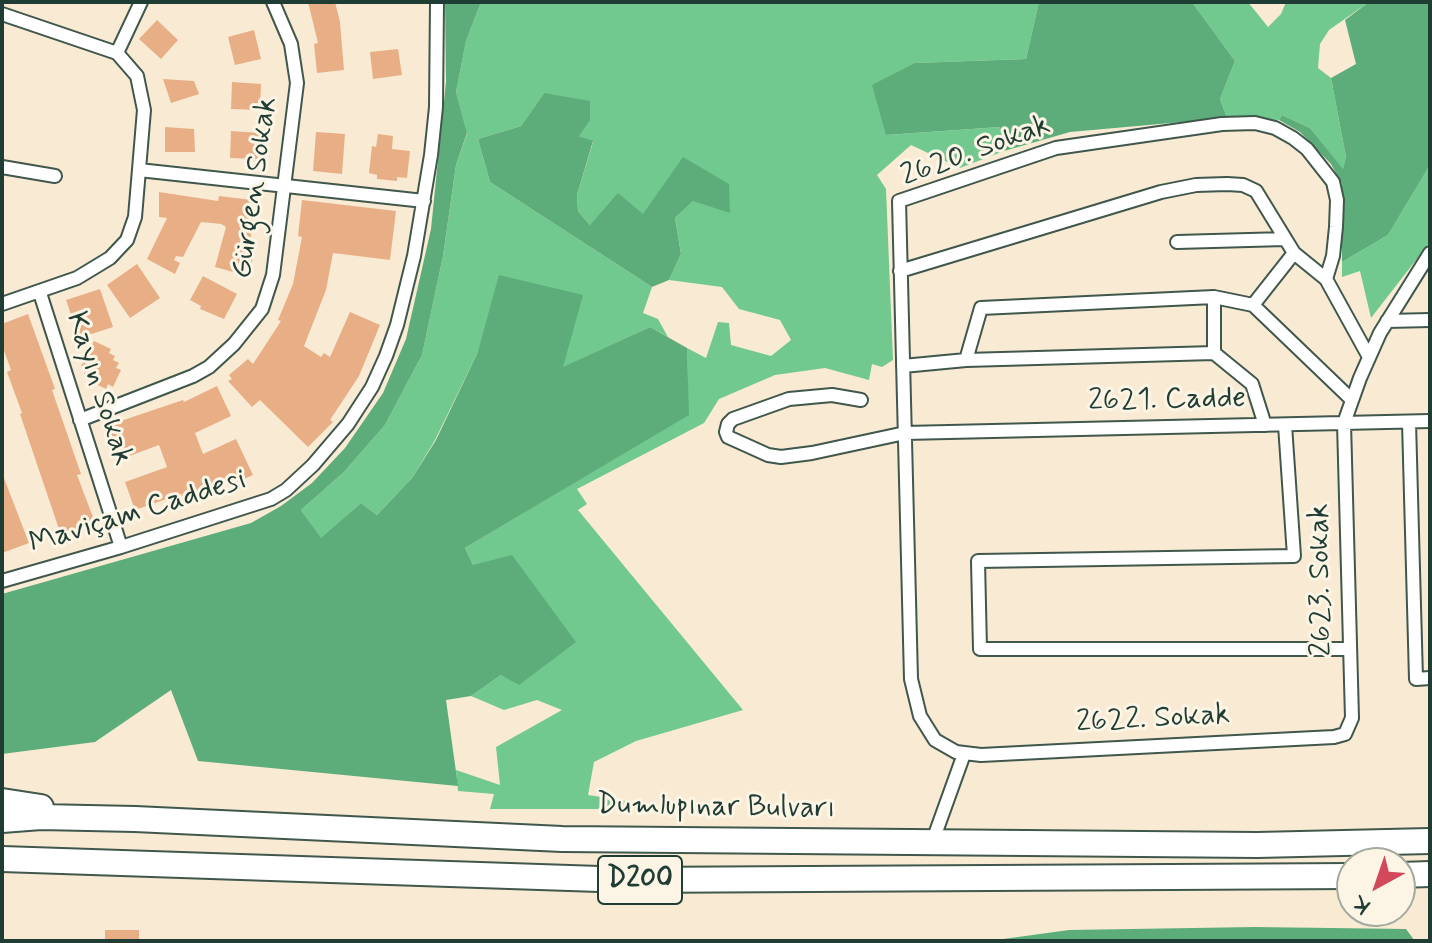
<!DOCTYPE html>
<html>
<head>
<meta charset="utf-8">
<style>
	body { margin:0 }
	#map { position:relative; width:1432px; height:943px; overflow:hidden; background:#f9ead4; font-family:Mynerve,sans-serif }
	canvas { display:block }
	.frame { position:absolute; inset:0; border:4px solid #1f3d34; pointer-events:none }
	.north { position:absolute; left:1336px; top:847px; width:80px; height:80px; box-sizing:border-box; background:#fcf5e5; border:2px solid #a4ab9e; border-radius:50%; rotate:220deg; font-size:22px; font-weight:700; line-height:32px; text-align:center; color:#1f3d34 }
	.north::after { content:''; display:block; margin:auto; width:28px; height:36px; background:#d1495b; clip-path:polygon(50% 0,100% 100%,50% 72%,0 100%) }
</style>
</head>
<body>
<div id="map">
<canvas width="1432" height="943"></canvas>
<div class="frame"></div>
<div class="north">K</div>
</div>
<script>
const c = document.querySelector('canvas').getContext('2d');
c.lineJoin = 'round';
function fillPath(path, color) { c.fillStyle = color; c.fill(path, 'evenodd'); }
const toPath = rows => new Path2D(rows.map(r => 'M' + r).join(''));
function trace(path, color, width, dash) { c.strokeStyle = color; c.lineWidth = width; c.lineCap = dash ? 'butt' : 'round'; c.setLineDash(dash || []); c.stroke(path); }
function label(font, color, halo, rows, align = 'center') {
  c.font = font + ' Mynerve,sans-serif'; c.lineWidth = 6; c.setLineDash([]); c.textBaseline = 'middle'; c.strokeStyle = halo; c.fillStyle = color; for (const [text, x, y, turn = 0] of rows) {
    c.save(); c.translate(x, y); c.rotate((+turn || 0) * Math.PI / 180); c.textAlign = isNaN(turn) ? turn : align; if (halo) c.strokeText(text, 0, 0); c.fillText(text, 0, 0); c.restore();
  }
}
fillPath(toPath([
	[481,2,1039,2,1026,59,915,63,886,135,1000,127,1004,151,960,168,911,145,877,175,886,189,893,360,882,367,872,364,869,380,825,368,775,375,719,399,704,423,577,489,587,504,578,510,743,710,636,741,594,762,588,795,627,801,626,809,490,809,494,794,458,791,456,770,500,785,496,747,562,710,537,700,504,710,471,696,501,675,473,565,465,548,688,415,687,348,706,358,718,322,729,323,731,345,771,356,791,340,780,320,739,309,722,287,669,280,681,254,675,218,693,201,729,184,643,214,591,226,578,211,577,195,593,142,579,136,544,93,521,126,478,139,490,182,652,287,643,313,658,319,668,337,650,327,562,368,500,275,477,354,435,440,412,478,377,515,361,503,321,539,301,510,344,472,385,425,422,355,443,256,456,165,467,134,456,92,466,41],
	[1192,2,1248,2,1268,27,1281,14,1286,2,1369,2,1329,30,1320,44,1318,68,1331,78,1346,157,1343,170,1310,128,1282,115,1279,120,1227,118,1220,99,1235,61],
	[1430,165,1430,242,1371,318,1360,271,1342,277,1342,262,1388,235]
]), '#71c98f');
fillPath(toPath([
	[445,2,481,2,466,41,456,92,467,133,456,165,443,256,422,355,385,425,344,472,301,510,321,538,361,503,377,515,412,478,436,440,477,354,499,275,583,295,563,367,650,327,687,348,689,415,465,548,473,565,512,555,576,642,519,685,501,675,471,696,446,700,458,786,198,761,171,690,95,742,2,754,2,594,251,523,281,506,312,483,345,448,383,393,406,339,431,229,446,82],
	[1039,2,1192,2,1235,61,1220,99,1227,118,1070,132,1004,151,1000,127,886,135,872,85,915,63,1026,59],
	[1369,2,1430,2,1430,165,1388,235,1342,262,1342,184,1331,164,1300,132,1279,120,1282,115,1310,128,1343,169,1346,157,1331,78,1356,64,1345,20],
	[544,93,590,101,590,120,579,136,593,141,577,195,578,211,590,225,618,193,643,214,683,157,729,184,730,213,693,201,675,218,681,254,669,280,652,287,490,182,478,139,521,126],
	[1255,927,1406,929,1415,941,944,941,996,940,1069,930]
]), '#5cad7a');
fillPath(toPath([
	[308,2,335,2,340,22,344,70,317,73,314,44,318,43],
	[157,20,178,40,161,59,139,39],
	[254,30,261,59,235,65,228,37],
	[398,49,402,75,373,79,370,52],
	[163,79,194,81,199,94,171,103],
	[232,82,261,84,260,110,231,109],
	[165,127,194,129,195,152,165,152],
	[231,131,260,133,259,159,230,158],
	[316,132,345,134,342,174,313,171],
	[378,134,393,136,392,149,410,151,407,178,397,177,397,181,377,179,377,175,369,173,372,146,376,147],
	[159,192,218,201,219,196,252,200,251,208,254,208,250,244,256,246,248,276,215,267,226,227,221,224,201,222,183,257,176,256,174,260,180,263,175,274,147,259,167,218,159,217],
	[302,200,396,211,390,260,333,253,326,290,304,346,321,357,324,353,330,357,350,312,380,325,359,376,330,420,333,422,308,447,260,400,252,407,228,381,232,379,229,375,248,359,253,364,281,321,278,320,293,284,302,237,298,236],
	[137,264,160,298,130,318,107,285],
	[203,276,237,294,224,319,200,309,201,306,190,300],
	[100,289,113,327,79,338,66,300],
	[28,314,55,389,52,390,81,474,77,475,96,525,62,538,20,414,22,413,7,372,11,370,2,345,2,324],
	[94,341,111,349,109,353,115,356,113,360,119,363,116,368,121,370,113,387,108,384,106,389,88,380,90,376,84,374,87,368,81,366],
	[217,386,231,416,195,433,203,454,236,439,253,475,235,483,231,476,208,486,210,491,193,498,191,492,182,496,181,494,135,510,125,482,167,467,159,445,116,461,103,427,183,400,184,402],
	[2,473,29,543,2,553],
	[105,930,139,930,139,941,105,941]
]), '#e8af86');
const street = toPath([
	[2,14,117,53,137,76,144,110,135,217,127,240,110,258,77,278,2,304],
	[117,53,141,2],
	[2,167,55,176],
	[139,170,424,201],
	[1177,242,1285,239],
	[900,271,1161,192,1196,185,1227,184,1243,185,1256,191,1294,253,1326,279],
	[40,293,121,547],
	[1253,305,1294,253],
	[1387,321,1430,320],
	[1214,353,1252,384,1265,425],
	[1369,357,1326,279,1333,256,1336,227,1337,200,1333,182,1307,149,1293,138,1275,128,1255,123,1222,124,1056,148,899,201,911,679,920,716,935,740,956,752,981,755,1334,737,1345,734,1352,718,1344,423,1360,378,1380,333,1430,253],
	[966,360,1214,353,1214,297],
	[903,366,966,360,981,308,1214,297,1253,305,1352,400],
	[861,400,832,395,789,399,733,419,728,424,726,432,728,437,737,441,768,455,781,457,812,453,905,433,1430,421],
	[80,420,193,376,209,367,234,344,262,309,273,275,297,83,291,44,273,2],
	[1409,422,1416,679,1430,678],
	[1285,425,1294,556,978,561,980,649,1350,649],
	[2,581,121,547,271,499,286,490,313,465,348,424,372,387,386,356,397,325,414,256,431,155,436,107,437,2],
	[932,843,964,754]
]);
const highway = toPath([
	[2,801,41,807],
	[2,820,41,817,135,819,562,839,1257,845,1430,841],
	[2,859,629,880,1352,876],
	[1400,875,1430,874]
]);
trace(street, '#40574c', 16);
trace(highway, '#40574c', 28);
trace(street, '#fff', 12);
trace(highway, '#fff', 24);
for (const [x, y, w] of [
	[640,880,84]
]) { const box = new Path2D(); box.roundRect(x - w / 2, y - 24, w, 48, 6); c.fillStyle = '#fcf5e5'; c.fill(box); trace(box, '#1f3d34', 2); }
label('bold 28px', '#1f3d34', null, [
	["D200",640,880]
]);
label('30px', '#1f3d34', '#fcf5e5', [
	["2620. Sokak",976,152,-20],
	["Gürgen Sokak",256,188,-82],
	["Kayın Sokak",98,389,72],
	["2621. Cadde",1167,401,-1],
	["Maviçam Caddesi",138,513,-17],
	["2623. Sokak",1322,580,-91],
	["2622. Sokak",1153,720,-3],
	["Dumlupınar Bulvarı",716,808,1]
]);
</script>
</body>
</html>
